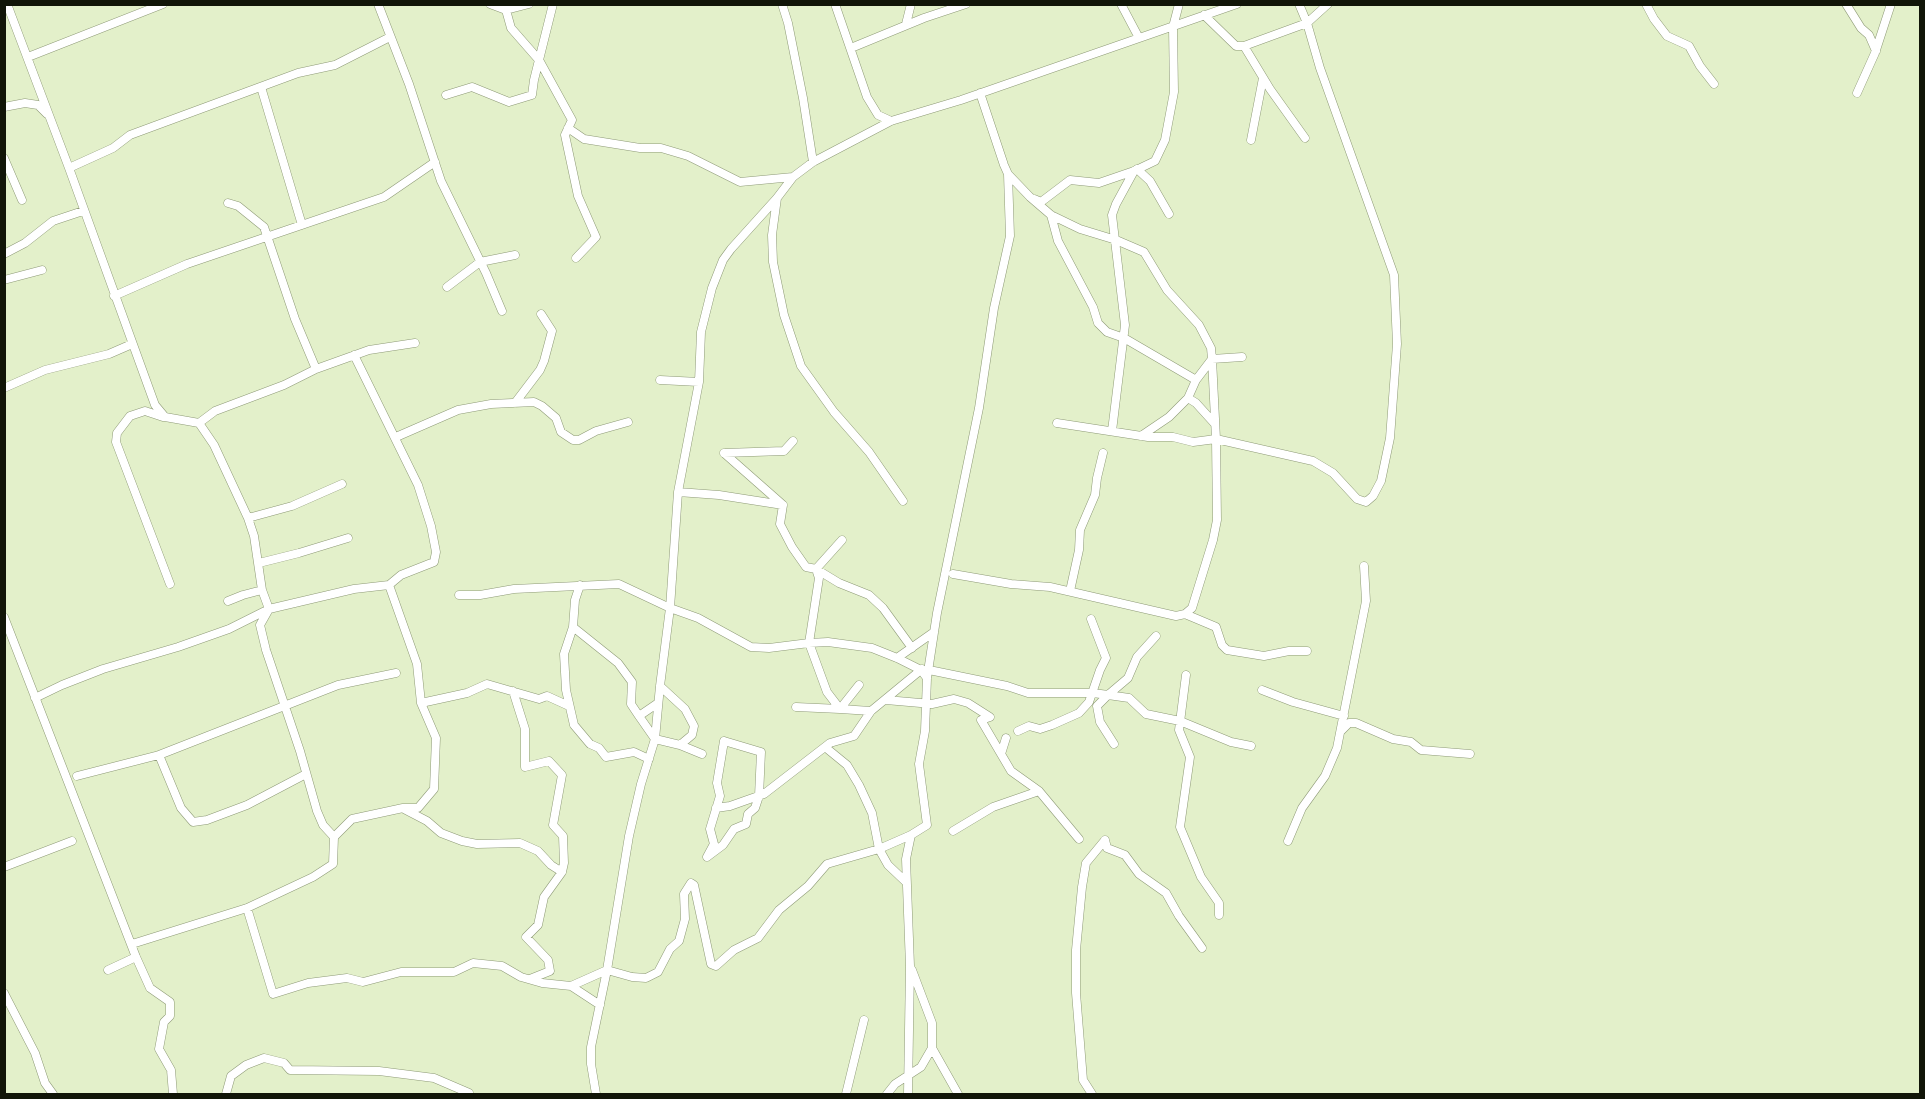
<!DOCTYPE html>
<html>
<head>
<meta charset="utf-8">
<style>
	body { margin:0 }
	#map { position:relative; width:1925px; height:1099px; overflow:hidden; background:#e3f0ca; font-family:"IBM Plex Sans",sans-serif }
	canvas { display:block }
	.frame { position:absolute; inset:0; border:6px solid #111508; pointer-events:none }
</style>
</head>
<body>
<div id="map">
<canvas width="1925" height="1099"></canvas>
<div class="frame"></div>
</div>
<script>
const c = document.querySelector('canvas').getContext('2d');
c.lineJoin = 'round';
const toPath = rows => new Path2D(rows.map(r => 'M' + r).join(''));
function trace(path, color, width, dash) { c.strokeStyle = color; c.lineWidth = width; c.lineCap = dash ? 'butt' : 'round'; c.setLineDash(dash || []); c.stroke(path); }
const minor = toPath([
	[7,4,69,168,155,405,165,417,199,423,214,445,248,518,254,536,262,590,269,609,260,625,266,650,300,751,317,811,323,825,334,837],
	[378,4,409,84,441,181,486,273,502,311],
	[490,4,506,10,529,4],
	[782,4,788,23,803,98,813,162],
	[835,4,867,97,878,115,891,121],
	[1121,4,1139,38],
	[1646,4,1654,19,1667,36,1689,46,1700,66,1714,84],
	[1846,4,1861,28,1869,35,1876,51],
	[506,10,511,28,539,60,572,120,565,135,578,196,596,237,576,258],
	[1204,15,1236,46,1244,46,1307,23,1328,4],
	[906,24,911,4],
	[1244,46,1270,89,1305,138],
	[851,48,924,18,966,4],
	[28,57,163,4],
	[261,87,302,225],
	[980,93,1004,165,1008,174,1030,197,1051,215,1080,229,1116,240,1144,252,1167,290,1199,325,1211,348,1212,359,1216,439,1313,461,1333,473,1357,499,1366,502,1373,496,1381,481,1390,438,1397,344,1394,275,1320,68,1307,23,1299,4],
	[1857,93,1875,53,1891,4],
	[446,95,472,87,509,102,532,95,534,80,553,4],
	[4,107,25,103,38,105,47,114],
	[568,128,584,139,640,148,661,148,688,156,740,182,793,177],
	[1251,140,1263,78],
	[4,158,22,200],
	[69,168,113,148,130,135,298,73,335,65,390,37],
	[1137,169,1150,181,1169,214],
	[1034,199,1041,202,1070,180,1099,183,1134,171,1155,161,1165,140,1174,92,1173,27,1179,4],
	[228,203,238,206,264,227,295,319,316,369,369,350,415,343],
	[1051,215,1058,241,1093,307,1098,323,1107,332,1124,338,1196,380,1212,359,1242,357],
	[4,254,25,243,53,221,83,211],
	[4,280,42,270],
	[447,287,480,262,515,255],
	[114,296,187,264,384,197,435,162],
	[660,380,699,382],
	[1196,380,1188,398,1196,403,1215,424],
	[4,388,45,370,109,354,132,344],
	[515,403,540,370,544,361,552,331,541,314],
	[163,417,145,411,130,416,117,433,116,442,170,584],
	[199,423,215,411,284,385,316,369],
	[1112,431,1125,325,1112,215,1116,204,1134,171],
	[1141,436,1169,417,1188,398],
	[396,437,458,410,491,404,534,402,542,406,556,418,561,432,573,440,579,440,596,431,628,422],
	[724,453,783,505],
	[724,453,784,451,793,441],
	[678,492,719,495,783,505],
	[903,501,869,452,834,412,801,366,784,315,773,262,772,235,777,198,793,177,813,162,891,121,961,100,1237,4],
	[783,505,780,524,792,547,806,567,816,569,839,583,869,595,883,608,912,648],
	[248,518,292,506,342,484],
	[842,540,816,569,819,578,809,643,827,692,840,709,871,711],
	[259,563,299,553,348,538],
	[953,574,1011,584,1050,587,1176,616,1185,614,1192,608,1213,540,1217,520,1216,439,1193,442,1173,437,1148,437,1057,423],
	[580,585,575,600,573,627,564,654,566,690,574,725,590,744,599,748,606,757,634,752,649,759],
	[1070,591,1079,550,1080,530,1095,495,1097,478,1103,453],
	[459,595,480,595,514,589,619,584,670,608,698,618,751,647,769,648,809,643,828,642,872,648,897,658,921,670,927,678],
	[228,601,243,595,262,590],
	[1185,614,1216,627,1222,645,1227,650,1264,656,1289,651,1307,651],
	[4,617,136,957,150,988,170,1002,170,1016,164,1022,159,1049,171,1070,173,1094],
	[573,627,618,663,632,682,631,704,639,716],
	[897,658,934,632],
	[929,670,1007,686,1028,693,1093,693,1108,695,1128,678,1137,657,1156,636],
	[1186,675,1179,730,1190,757,1180,827,1201,877,1219,903,1219,915],
	[660,686,685,709,694,726,692,735,680,745],
	[1262,690,1293,702,1344,716],
	[513,691,525,729,525,767,549,761,562,775,553,825,563,836,564,863,562,872,544,897,538,925,526,937,548,960,550,971,530,979],
	[35,698,62,685,103,669,178,647,229,629,269,609,354,589,389,585,401,575,434,562,436,552,431,526,418,485,354,355],
	[886,700,932,704,954,699,968,703,990,717,981,720,1001,754],
	[421,703,467,693,487,684,539,699,547,696,569,706],
	[658,703,639,716,655,739,680,745,702,754],
	[796,707,840,709,859,685],
	[1018,731,1029,726,1040,729,1052,725,1079,713,1089,702,1100,670,1106,658,1091,619],
	[1341,731,1349,723,1356,723,1393,739,1411,742,1421,750,1470,754],
	[1006,738,1001,754,1011,771,1039,791,1079,839],
	[724,741,761,752,759,796,755,808,748,814,746,824,734,829,723,845,707,857,714,844,710,829,720,796,717,783,724,741],
	[1114,744,1100,722,1097,706,1108,695,1129,698,1146,714,1180,721,1231,742,1251,746],
	[825,747,847,765,859,785,872,813,879,849,888,865,906,882],
	[159,755,181,808,193,822,207,820,247,805,306,774],
	[77,776,159,755,338,685,396,673],
	[716,808,730,806,764,794,830,743,854,736,871,711,922,669],
	[404,809,427,821,441,833,462,841,477,844,520,843,538,851,551,865,562,872],
	[953,831,993,807,1039,791],
	[1105,840,1107,848,1125,855,1139,874,1166,893,1179,916,1202,948],
	[1288,841,1302,808,1325,776,1337,748,1366,601,1364,566],
	[4,867,72,841],
	[247,908,273,994,308,983,347,978,363,982,401,972,454,972,473,963,502,966,521,977,542,983,571,986,607,970,632,977,646,978,658,972,670,949,679,941,685,919,684,894,691,883,694,885,711,964,716,966,734,950,758,938,779,910,808,886,827,864,879,849,911,835],
	[132,944,247,908,313,877,333,864,334,837,352,819,403,808,418,808,434,789,436,738,421,703,417,664,389,585],
	[108,970,136,957],
	[571,986,600,1005],
	[4,993,35,1053,45,1083,53,1094],
	[932,1048,958,1094],
	[226,1094,231,1076,246,1065,264,1058,284,1063,290,1070,379,1071,434,1078,469,1093],
	[596,1094,591,1064,591,1047,607,970,629,836,641,784,655,739,660,686,670,608,678,492,699,382,701,332,712,288,723,260,731,249,777,198],
	[846,1094,864,1020],
	[887,1094,895,1084,921,1067,932,1048,932,1023,912,970],
	[908,1094,910,966,906,859,911,835,927,825,919,764,925,731,927,678,937,613,979,408,994,308,1010,236,1008,174],
	[1092,1094,1083,1080,1076,993,1076,950,1082,887,1086,863,1105,840]
]);
trace(minor, '#8e9a77', 9);
trace(minor, '#fff', 8);
</script>
</body>
</html>
